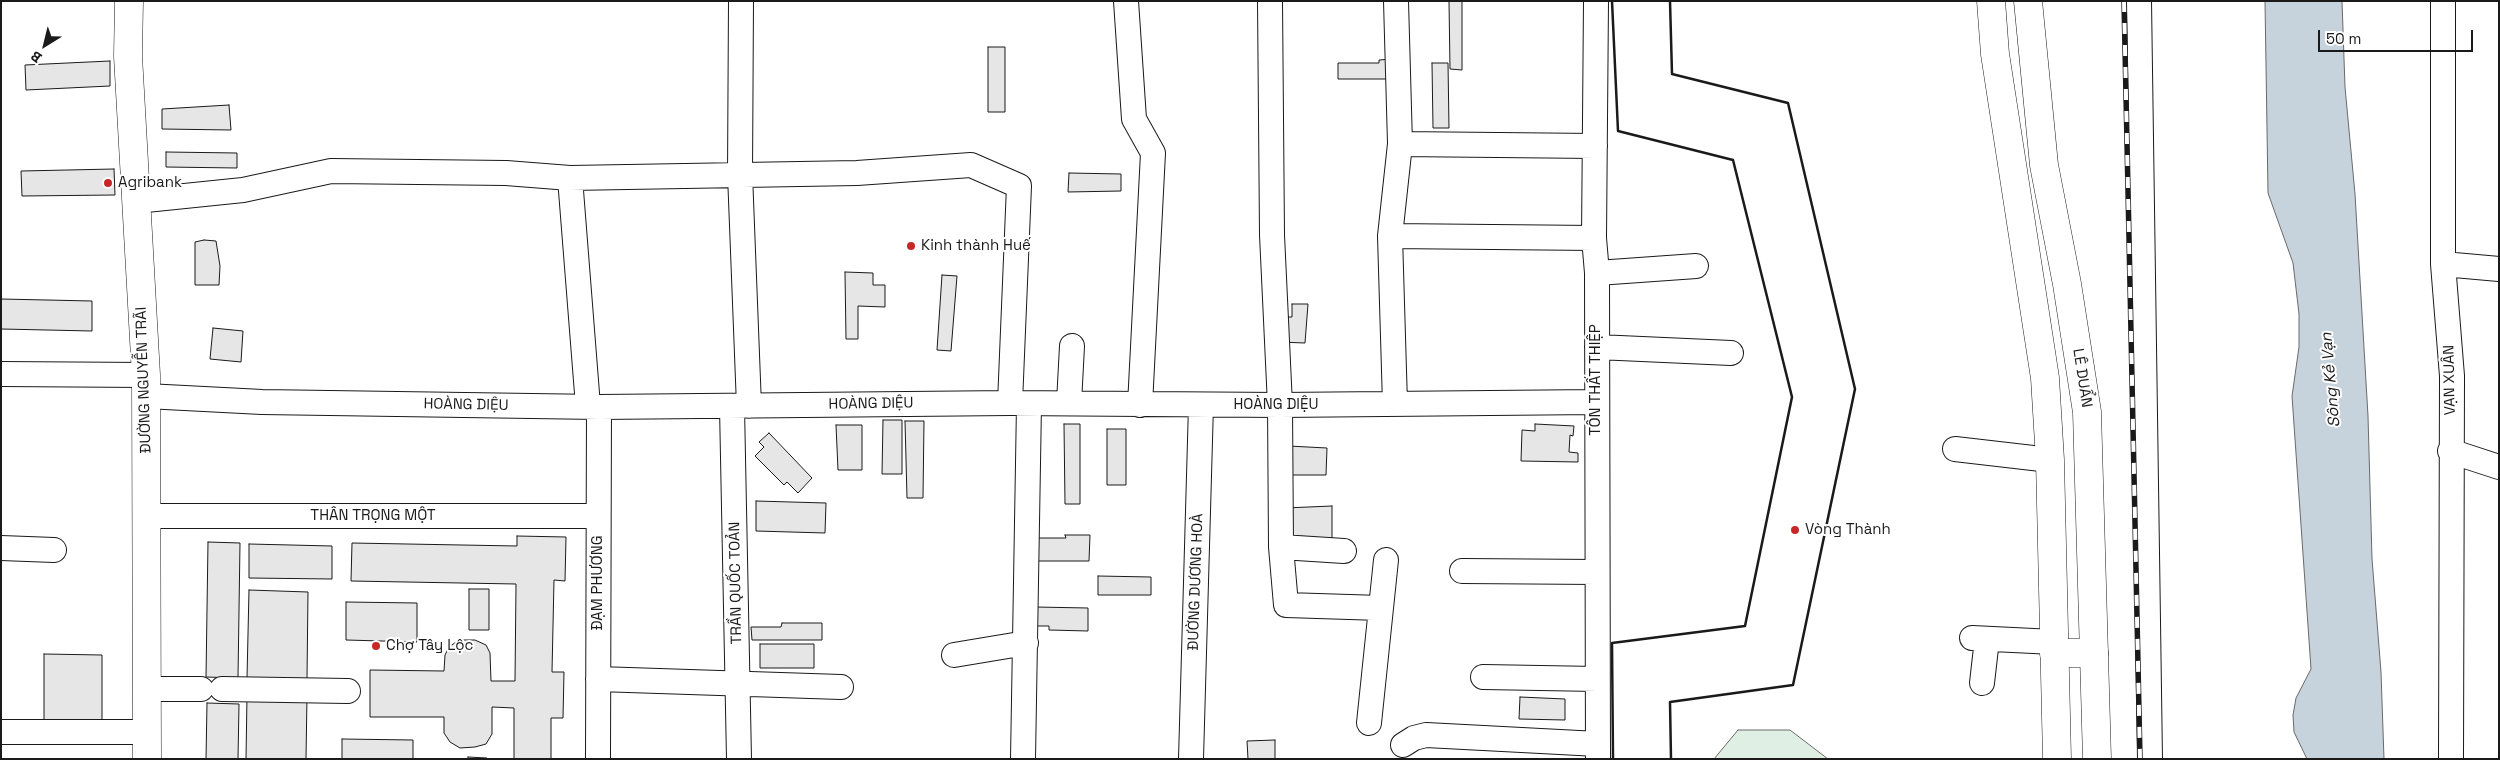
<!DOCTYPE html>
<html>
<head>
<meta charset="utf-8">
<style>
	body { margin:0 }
	#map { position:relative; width:2500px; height:760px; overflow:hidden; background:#fff; font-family:"Space Grotesk",sans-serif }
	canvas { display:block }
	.frame { position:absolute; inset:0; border:2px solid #1a1a1a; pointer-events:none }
	.north { position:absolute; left:20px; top:20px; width:50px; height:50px; -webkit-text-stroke:4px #fff; paint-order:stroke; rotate:216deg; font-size:14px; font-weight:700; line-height:20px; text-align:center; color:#1a1a1a }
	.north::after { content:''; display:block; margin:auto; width:18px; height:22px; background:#1a1a1a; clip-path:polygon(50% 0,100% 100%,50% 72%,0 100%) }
	.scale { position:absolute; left:2318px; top:30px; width:155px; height:22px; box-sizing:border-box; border:2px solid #1a1a1a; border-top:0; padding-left:6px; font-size:15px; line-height:18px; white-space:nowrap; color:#1a1a1a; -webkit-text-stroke:4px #fff; paint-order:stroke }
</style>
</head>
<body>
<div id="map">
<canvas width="2500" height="760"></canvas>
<div class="frame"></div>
<div class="north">B</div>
<div class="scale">50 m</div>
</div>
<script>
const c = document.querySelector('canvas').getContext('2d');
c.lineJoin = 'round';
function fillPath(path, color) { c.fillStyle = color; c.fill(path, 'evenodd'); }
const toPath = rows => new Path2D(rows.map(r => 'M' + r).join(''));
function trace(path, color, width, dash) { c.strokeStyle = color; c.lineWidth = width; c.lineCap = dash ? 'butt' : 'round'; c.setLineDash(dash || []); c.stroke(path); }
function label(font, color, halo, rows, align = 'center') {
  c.font = font + ' "Space Grotesk",sans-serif'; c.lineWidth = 4; c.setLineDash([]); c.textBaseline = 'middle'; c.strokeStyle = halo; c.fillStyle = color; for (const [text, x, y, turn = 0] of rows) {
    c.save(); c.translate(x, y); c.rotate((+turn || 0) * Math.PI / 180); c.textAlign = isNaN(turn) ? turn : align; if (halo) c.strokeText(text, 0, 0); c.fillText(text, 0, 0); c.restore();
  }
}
const green = toPath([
	[1738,730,1790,730,1828,759,1714,759,1738,730]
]);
fillPath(green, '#e0efe3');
trace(green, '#6a6a6a', 1);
const water = toPath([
	[2265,1,2342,1,2345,87,2355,194,2368,416,2372,559,2381,672,2384,759,2307,759,2294,732,2293,715,2296,698,2311,669,2292,396,2299,347,2299,314,2293,263,2268,193,2265,1]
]);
fillPath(water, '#c6d2dc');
trace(water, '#6a6a6a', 1);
const building = toPath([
	[1449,1,1462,1,1462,70,1450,69,1449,1],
	[988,47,1005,47,1005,112,988,112,988,47],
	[1393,59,1393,79,1338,79,1338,63,1379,63,1379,60,1393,59],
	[110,61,110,86,26,90,25,65,110,61],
	[1432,63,1448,63,1449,128,1433,128,1432,63],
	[229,105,231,130,162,129,162,109,229,105],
	[166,152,237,153,237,168,166,167,166,152],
	[114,169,115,195,22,196,21,171,114,169],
	[1069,173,1121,174,1121,191,1068,192,1069,173],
	[204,240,216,241,220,266,219,285,195,285,195,242,204,240],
	[845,272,873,273,873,285,885,285,885,307,858,306,858,339,846,339,845,272],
	[942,275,957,276,951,351,937,350,942,275],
	[1,299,92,301,92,331,1,329,1,299],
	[1292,304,1308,304,1305,343,1279,342,1269,317,1292,317,1292,304],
	[213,328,243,331,241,362,210,359,213,328],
	[883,420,902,420,902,474,882,474,883,420],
	[905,421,924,421,923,498,907,498,905,421],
	[1064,424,1080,424,1080,504,1065,504,1064,424],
	[1535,424,1574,426,1573,436,1570,435,1569,452,1578,453,1578,462,1521,461,1522,430,1535,431,1535,424],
	[836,425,862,425,862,470,838,470,836,425],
	[1107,429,1126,429,1126,485,1107,485,1107,429],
	[769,433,812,478,798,493,787,482,784,485,755,456,764,447,759,442,769,433],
	[1288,446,1327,448,1326,475,1288,475,1288,446],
	[756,501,826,503,825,533,756,531,756,501],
	[1332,506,1332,545,1286,546,1285,508,1332,506],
	[1065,535,1090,535,1089,561,1036,561,1034,538,1066,538,1065,535],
	[517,536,566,537,565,581,554,580,552,672,564,672,563,718,551,718,551,759,514,759,514,708,492,707,492,734,486,744,475,747,460,748,450,742,444,733,444,717,370,717,370,670,444,671,445,655,449,647,459,640,475,640,486,645,490,653,491,681,515,681,516,584,351,581,352,543,517,546,517,536],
	[208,542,240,543,238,678,206,677,208,542],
	[249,544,332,546,332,579,249,578,249,544],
	[1098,576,1151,577,1151,595,1098,595,1098,576],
	[469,589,489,589,489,630,469,630,469,589],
	[249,590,308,592,307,679,247,678,249,590],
	[346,602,417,603,417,642,346,640,346,602],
	[1035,607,1088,608,1088,631,1049,630,1049,626,1034,626,1035,607],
	[782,623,822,623,822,640,752,640,751,627,781,627,782,623],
	[760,644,814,644,814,668,760,668,760,644],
	[44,654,102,655,102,722,44,721,44,654],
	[247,695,307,696,306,759,246,759,247,695],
	[1520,697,1565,699,1565,720,1519,719,1520,697],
	[207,703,239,704,238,759,206,759,207,703],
	[342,739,413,740,413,759,342,759,342,739],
	[1275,740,1275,759,1248,759,1247,741,1275,740],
	[468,757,487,758,487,759,468,759,468,757]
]);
fillPath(building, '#e6e6e6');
trace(building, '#1a1a1a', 1);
const minor = toPath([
	[741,1,740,174,749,406],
	[1126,1,1134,119,1153,153,1140,405],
	[1270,1,1272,235,1280,405,1281,547,1286,605,1381,608],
	[1596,1,1594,238,1597,273,1598,759],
	[2139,1,2150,759],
	[2443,1,2443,264,2452,376,2451,759],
	[1400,144,1595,146],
	[570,178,588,406],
	[136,201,243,190,331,171,506,173,570,178,857,173,971,165,1019,186,1010,403],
	[1390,236,1594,238],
	[2443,264,2499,269],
	[1597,273,1696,266],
	[1597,347,1731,353],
	[1,374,146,375],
	[146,396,262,402,599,407,1010,403,1280,405,1596,402],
	[1069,403,1072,346],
	[1395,404,1390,236,1400,144,1396,1],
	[732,407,739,759],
	[1955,449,2050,460],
	[2450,451,2499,467],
	[148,516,598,516],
	[1281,547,1344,551],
	[1,548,54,550],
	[1462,571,1597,572],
	[1972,638,2054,642],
	[954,655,1026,643],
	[1483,677,1597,679],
	[598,679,841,687],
	[1982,683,1987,639],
	[147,689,201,689],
	[222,689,348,691],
	[1369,723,1386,560],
	[1,732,147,732],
	[1403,745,1414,738,1426,735,1598,744],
	[598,759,599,407],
	[1023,759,1029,404],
	[1191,759,1201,405]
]);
const major = toPath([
	[129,1,128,56,146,375,147,759],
	[1991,1,1995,54,2045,378,2050,460,2057,759],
	[2028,1,2044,165,2067,284,2087,412,2097,759]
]);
const highway = toPath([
	[2054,653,2094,653]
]);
trace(minor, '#1a1a1a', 26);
trace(major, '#1a1a1a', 29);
trace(highway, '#1a1a1a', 29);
trace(minor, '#fff', 24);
trace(major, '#fff', 28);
trace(highway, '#fff', 28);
const rail = toPath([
	[2124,1,2140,759]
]);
trace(rail, '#1a1a1a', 5.5);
trace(rail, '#fff', 4, [11]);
trace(toPath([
	[1612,1,1618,131,1733,160,1792,397,1745,626,1612,643,1613,759],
	[1670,1,1672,74,1788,103,1855,389,1793,685,1670,702,1671,759]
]), '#1a1a1a', 2.5);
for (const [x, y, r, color] of [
	[108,183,5,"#c62828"],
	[911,246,5,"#c62828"],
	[1795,530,5,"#c62828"],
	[376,646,5,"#c62828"]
]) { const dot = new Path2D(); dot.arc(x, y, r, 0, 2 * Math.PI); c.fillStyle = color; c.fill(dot); trace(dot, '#fff', 2); }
label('15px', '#1a1a1a', '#fff', [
	["Agribank",118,183],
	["Kinh thành Huế",921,246],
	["Vòng Thành",1805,530],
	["Chợ Tây Lộc",386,646]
], 'left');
label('15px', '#1a1a1a', '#fff', [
	["LÊ DUẨN",2082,378,81],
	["ĐƯỜNG NGUYỄN TRÃI",144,380,-92],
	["TÔN THẤT THIỆP",1596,380,-90],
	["VẠN XUÂN",2450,380,-91],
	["HOÀNG DIỆU",871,404,-1],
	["HOÀNG DIỆU",466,405,1],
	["HOÀNG DIỆU",1276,405],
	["THÂN TRỌNG MỘT",373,516],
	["ĐƯỜNG DƯƠNG HOÀ",1196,582,-88],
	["ĐẠM PHƯƠNG",598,583,-90],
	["TRẦN QUỐC TOẢN",736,583,-91]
]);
label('italic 16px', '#1a1a1a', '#fff', [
	["Sông Kẻ Vạn",2331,380,-95]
]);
</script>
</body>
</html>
